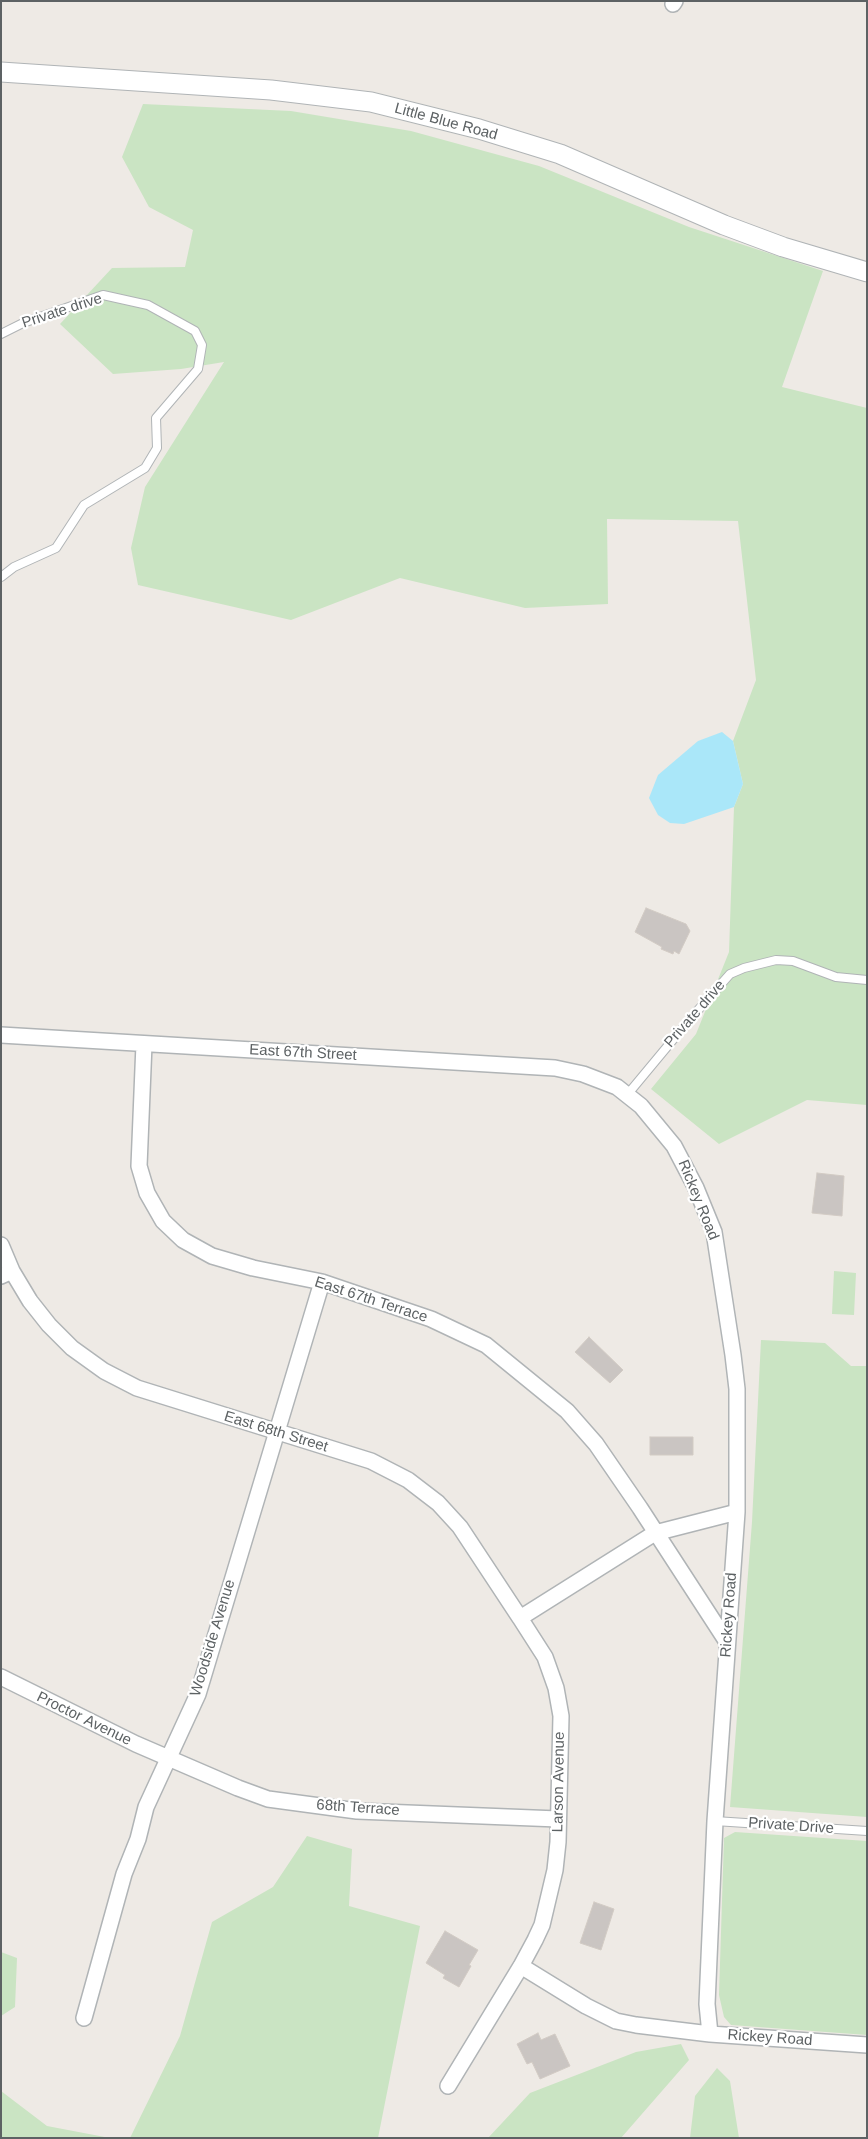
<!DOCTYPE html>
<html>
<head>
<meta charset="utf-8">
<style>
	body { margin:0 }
	#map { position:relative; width:868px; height:2139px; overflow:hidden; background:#eeeae5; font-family:Arial,sans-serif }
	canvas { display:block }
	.frame { position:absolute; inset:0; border:2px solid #5d6264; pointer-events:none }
</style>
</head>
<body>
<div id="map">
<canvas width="868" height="2139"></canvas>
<div class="frame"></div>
</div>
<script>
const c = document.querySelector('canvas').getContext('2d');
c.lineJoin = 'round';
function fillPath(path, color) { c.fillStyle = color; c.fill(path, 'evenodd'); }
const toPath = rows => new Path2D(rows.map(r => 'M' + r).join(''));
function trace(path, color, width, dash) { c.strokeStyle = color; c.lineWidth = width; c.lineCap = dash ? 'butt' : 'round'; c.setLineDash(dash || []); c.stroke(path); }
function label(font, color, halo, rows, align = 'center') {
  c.font = font + ' Arial,sans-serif'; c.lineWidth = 4.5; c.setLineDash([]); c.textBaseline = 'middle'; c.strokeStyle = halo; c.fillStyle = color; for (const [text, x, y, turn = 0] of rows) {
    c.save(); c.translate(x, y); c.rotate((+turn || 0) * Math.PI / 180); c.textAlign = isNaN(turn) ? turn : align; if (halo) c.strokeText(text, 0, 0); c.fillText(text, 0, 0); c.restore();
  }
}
fillPath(toPath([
	[143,104,291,111,411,131,539,166,689,227,823,271,782,387,867,408,867,1105,807,1100,719,1144,651,1089,696,1034,729,952,734,807,743,784,733,741,756,680,738,521,607,519,608,604,525,608,400,578,291,620,138,585,131,548,145,487,224,362,181,369,113,374,60,324,112,268,185,267,193,230,149,207,122,157],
	[834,1271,856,1273,854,1315,832,1314],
	[761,1340,825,1343,851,1366,867,1366,867,1817,730,1807,752,1522],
	[735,1832,867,1841,867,2035,731,2025,724,2017,719,1995,724,1838],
	[307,1836,352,1849,349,1906,420,1926,378,2138,130,2138,180,2036,212,1922,273,1887],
	[1,1952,17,1958,15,2007,1,2016],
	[681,2044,689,2060,621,2138,488,2138,530,2093,636,2052],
	[717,2068,730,2081,739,2138,690,2138,695,2096],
	[1,2091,47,2126,110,2138,1,2138]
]), '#cae4c3');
fillPath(toPath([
	[722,732,733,741,743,784,734,807,684,824,670,823,658,815,649,798,658,775,698,741]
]), '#aae7f9');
const building = toPath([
	[646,908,686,924,690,931,679,954,674,951,673,954,661,949,662,947,635,932,646,908],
	[817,1173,844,1176,842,1216,812,1213,817,1173],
	[589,1337,623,1370,610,1383,575,1352,589,1337],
	[650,1437,693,1437,693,1455,650,1455,650,1437],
	[594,1902,614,1909,601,1950,580,1943,594,1902],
	[445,1931,478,1950,469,1965,471,1966,459,1987,443,1978,445,1975,426,1963,445,1931],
	[538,2033,541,2040,555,2034,570,2066,540,2079,532,2062,527,2064,517,2044,538,2033]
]);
fillPath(building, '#cac5c2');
trace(building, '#d2cbc4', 1);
const service = toPath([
	[1,334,23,323,103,295,148,305,195,331,202,345,198,369,156,418,157,448,145,468,84,505,56,548,14,567,1,577],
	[627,1095,691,1018,730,974,744,968,776,960,793,961,836,977,867,980],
	[715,1821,867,1831]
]);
const minor = toPath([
	[673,4,675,1],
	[1,1035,555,1068,583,1074,617,1087,641,1106,674,1146,696,1188,714,1232,733,1355,737,1389,737,1512,715,1821,707,2004,710,2034],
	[144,1044,139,1166,147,1193,163,1221,183,1240,212,1256,253,1268,322,1282,431,1319,486,1345,567,1411,596,1444,640,1508,727,1642],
	[1,1245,12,1271,1,1276],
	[12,1271,30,1301,49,1325,72,1348,104,1371,137,1388,371,1461,408,1480,438,1503,460,1527,520,1618],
	[1,1677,136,1744,238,1788,268,1799,357,1811,558,1819],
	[521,1966,586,2006,616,2021,636,2025,710,2034,867,2045],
	[84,2018,124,1874,138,1839,146,1807,198,1694,322,1282],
	[448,2086,521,1966,535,1940,542,1925,555,1870,558,1842,561,1716,556,1688,545,1657,520,1618,655,1533,737,1512]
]);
const tertiary = toPath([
	[1,72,271,90,371,102,479,129,560,154,724,225,783,247,867,272]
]);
trace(service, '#b0b4b6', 10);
trace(minor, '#b0b4b6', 18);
trace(tertiary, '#b0b4b6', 21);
trace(service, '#fff', 8);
trace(minor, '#fff', 15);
trace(tertiary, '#fff', 19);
label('15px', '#5d6264', '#fff', [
	["Little Blue Road",446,122,15],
	["Private drive",62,311,-18],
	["Private drive",695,1014,-49],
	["East 67th Street",303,1053,3],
	["Rickey Road",698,1200,68],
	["East 67th Terrace",371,1300,18],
	["East 68th Street",276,1432,17],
	["Rickey Road",729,1615,-86],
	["Woodside Avenue",213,1638,-73],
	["Proctor Avenue",84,1719,26],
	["Larson Avenue",559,1782,-89],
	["68th Terrace",358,1808,4],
	["Private Drive",791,1826,4],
	["Rickey Road",770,2038,4]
]);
</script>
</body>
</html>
